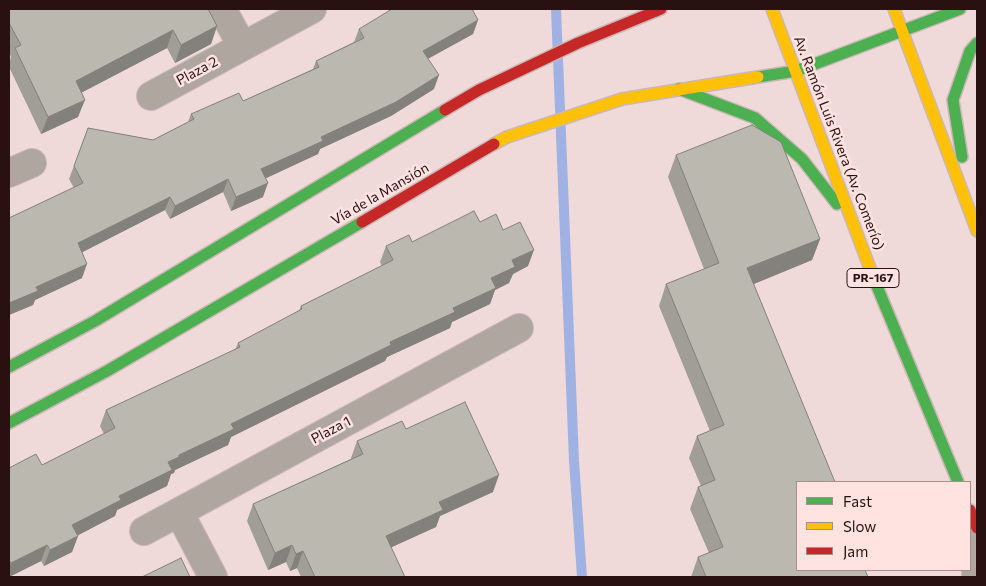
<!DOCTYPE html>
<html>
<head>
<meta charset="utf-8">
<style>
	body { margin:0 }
	#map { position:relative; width:986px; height:586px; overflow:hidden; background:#f0dad9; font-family:Commissioner,sans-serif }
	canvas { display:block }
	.frame { position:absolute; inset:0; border:10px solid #281110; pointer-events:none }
	.legend { position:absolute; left:796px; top:481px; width:175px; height:90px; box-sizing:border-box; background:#fee3e1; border:1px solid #a88f8d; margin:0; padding:6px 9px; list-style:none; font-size:15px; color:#281110 }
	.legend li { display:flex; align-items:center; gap:10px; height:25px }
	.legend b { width:25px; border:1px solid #a88f8d }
</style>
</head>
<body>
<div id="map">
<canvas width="986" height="586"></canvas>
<div class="frame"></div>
<ul class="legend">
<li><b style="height:6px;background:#4caf50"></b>Fast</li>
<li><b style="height:6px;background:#ffc107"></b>Slow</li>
<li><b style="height:6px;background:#c62828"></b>Jam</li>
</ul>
</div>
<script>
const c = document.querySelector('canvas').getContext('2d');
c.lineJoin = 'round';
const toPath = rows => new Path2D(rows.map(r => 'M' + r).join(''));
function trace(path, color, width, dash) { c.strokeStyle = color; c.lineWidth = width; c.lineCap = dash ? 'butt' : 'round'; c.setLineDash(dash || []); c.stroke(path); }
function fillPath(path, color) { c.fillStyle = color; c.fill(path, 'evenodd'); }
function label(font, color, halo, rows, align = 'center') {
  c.font = font + ' Commissioner,sans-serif'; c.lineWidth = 5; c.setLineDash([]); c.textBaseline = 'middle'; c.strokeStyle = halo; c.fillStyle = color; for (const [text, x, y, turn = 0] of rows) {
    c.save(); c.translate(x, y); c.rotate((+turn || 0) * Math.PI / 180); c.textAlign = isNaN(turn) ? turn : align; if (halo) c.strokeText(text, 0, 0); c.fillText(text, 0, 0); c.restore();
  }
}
trace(toPath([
	[556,9,574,461,582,577]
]), '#9fb2e3', 10);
const street = toPath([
	[222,9,242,46],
	[151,96,312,9],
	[9,173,32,163],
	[179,512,213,577],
	[144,531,519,328],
	[976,577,977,528]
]);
const fast = toPath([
	[656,11,658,9],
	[758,77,796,71,960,9],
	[679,89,755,118,802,159,837,204],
	[962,157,953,100,970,51,977,43],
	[874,279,958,482],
	[9,367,95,321,445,110],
	[9,423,107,371,362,222]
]);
const slow = toPath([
	[772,9,874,279],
	[894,9,977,231],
	[494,144,507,137,622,99,758,77]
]);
const jam = toPath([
	[445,110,479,90,578,43,661,9],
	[362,222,494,144],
	[970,510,977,528]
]);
trace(street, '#cab7b6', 30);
trace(fast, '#cab7b6', 14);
trace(slow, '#cab7b6', 14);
trace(jam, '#cab7b6', 14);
trace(street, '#aea69f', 28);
trace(fast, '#4caf50', 11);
trace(slow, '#ffc107', 11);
trace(jam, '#c62828', 11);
fillPath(toPath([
	[9,9,217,26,211,44,175,63,167,48,81,93,78,117,41,134,9,67,9,65,11,57,9,52],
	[478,20,473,34,428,59,434,89,391,116,320,149,318,154,265,178,263,197,231,211,223,192,170,219,165,210,82,252,82,278,35,300,33,305,9,315,9,218,74,188,69,179,88,128,153,140,188,122,191,114,243,101,313,69,316,61,354,42,359,29],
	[676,155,820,239,812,260,754,284,797,482,868,577,691,577,698,557,709,553,690,509,698,487,701,486,689,458,697,436,710,431,659,306,666,284,704,269,668,177],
	[480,222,503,230,528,266,513,274,509,283,495,290,490,304,452,322,450,328,387,357,385,361,231,437,228,445,175,470,174,473,171,474,167,486,117,510,115,516,78,535,78,536,72,552,44,566,41,561,9,577,9,468,42,465,104,434,100,426,106,410,235,350,238,343,299,311,301,306,382,266,380,262,386,246,412,242],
	[406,429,493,492,440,516,436,527,391,547,405,577,301,577,297,568,290,571,286,562,268,570,247,521,253,504,351,459,351,458,357,441]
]), '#a19e97');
fillPath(toPath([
	[478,20,473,34,418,64,423,51],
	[217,26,211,44,175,63,181,45],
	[173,30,167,48,69,99,76,81],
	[439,75,434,89,391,116,320,149,318,154,256,183,261,169],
	[85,100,78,117,41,134,48,117],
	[228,179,223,192,170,219,175,206],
	[268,183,263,197,231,211,236,197],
	[170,197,165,210,73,257,78,243],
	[820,239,812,260,739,290,747,268],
	[534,250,528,266,513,274,509,283,495,290,490,304,452,322,450,328,387,357,385,361,231,437,228,445,175,470,174,473,171,474,167,486,117,510,115,516,67,541,72,525,119,496,179,455,231,424,390,342,453,308,512,260],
	[87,264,82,278,35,300,33,305,9,315,9,303,36,287],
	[499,475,493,492,440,516,436,527,379,553,386,536,439,502],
	[78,536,72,552,44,566,50,550],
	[47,545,41,561,9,577,9,569,11,563],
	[292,545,286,562,268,570,275,553],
	[303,551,297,568,290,571,296,554]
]), '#83817b');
const building = toPath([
	[9,9,208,9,217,26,181,45,173,30,76,81,85,100,48,117,15,48,21,45,9,23,9,9],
	[392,9,472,9,478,20,423,51,439,75,396,102,321,137,323,141,261,169,268,183,236,197,228,179,175,206,170,197,78,243,87,264,36,287,38,291,9,303,9,218,83,183,74,166,88,128,153,140,194,119,191,114,239,93,243,101,319,67,316,61,364,38,359,29,392,9],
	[752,125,781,142,820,239,747,268,835,482,797,482,797,570,865,570,868,577,706,577,698,557,723,547,698,487,715,480,697,436,724,425,666,284,719,263,676,155,752,125],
	[474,211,480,222,496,214,503,230,520,222,534,250,512,260,515,267,491,278,496,288,453,308,455,312,390,342,391,345,231,424,234,429,179,455,179,457,168,462,172,470,119,496,121,500,72,525,78,536,50,550,47,545,11,563,9,560,9,468,36,454,42,465,115,428,106,410,240,347,238,343,302,309,301,306,393,260,386,246,409,235,412,242,474,211],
	[465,402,499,475,439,502,443,510,386,536,405,577,315,577,303,551,296,554,292,545,275,553,253,504,363,454,357,441,402,421,406,429,465,402],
	[181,558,190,577,142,577,181,558]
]);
fillPath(building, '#bbb8b0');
trace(building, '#83817b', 1);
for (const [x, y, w] of [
	[873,278,52]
]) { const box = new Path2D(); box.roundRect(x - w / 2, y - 9.5, w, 19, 4); c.fillStyle = '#fee3e1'; c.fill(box); trace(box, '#281110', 1); }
label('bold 12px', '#281110', null, [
	["PR-167",873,278]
]);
label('14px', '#281110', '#fee3e1', [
	["Plaza 2",197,71,-28],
	["Av. Ramón Luis Rivera (Av. Comerío)",839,143,69],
	["Vía de la Mansión",380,194,-30],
	["Plaza 1",331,430,-28]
]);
</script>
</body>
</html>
